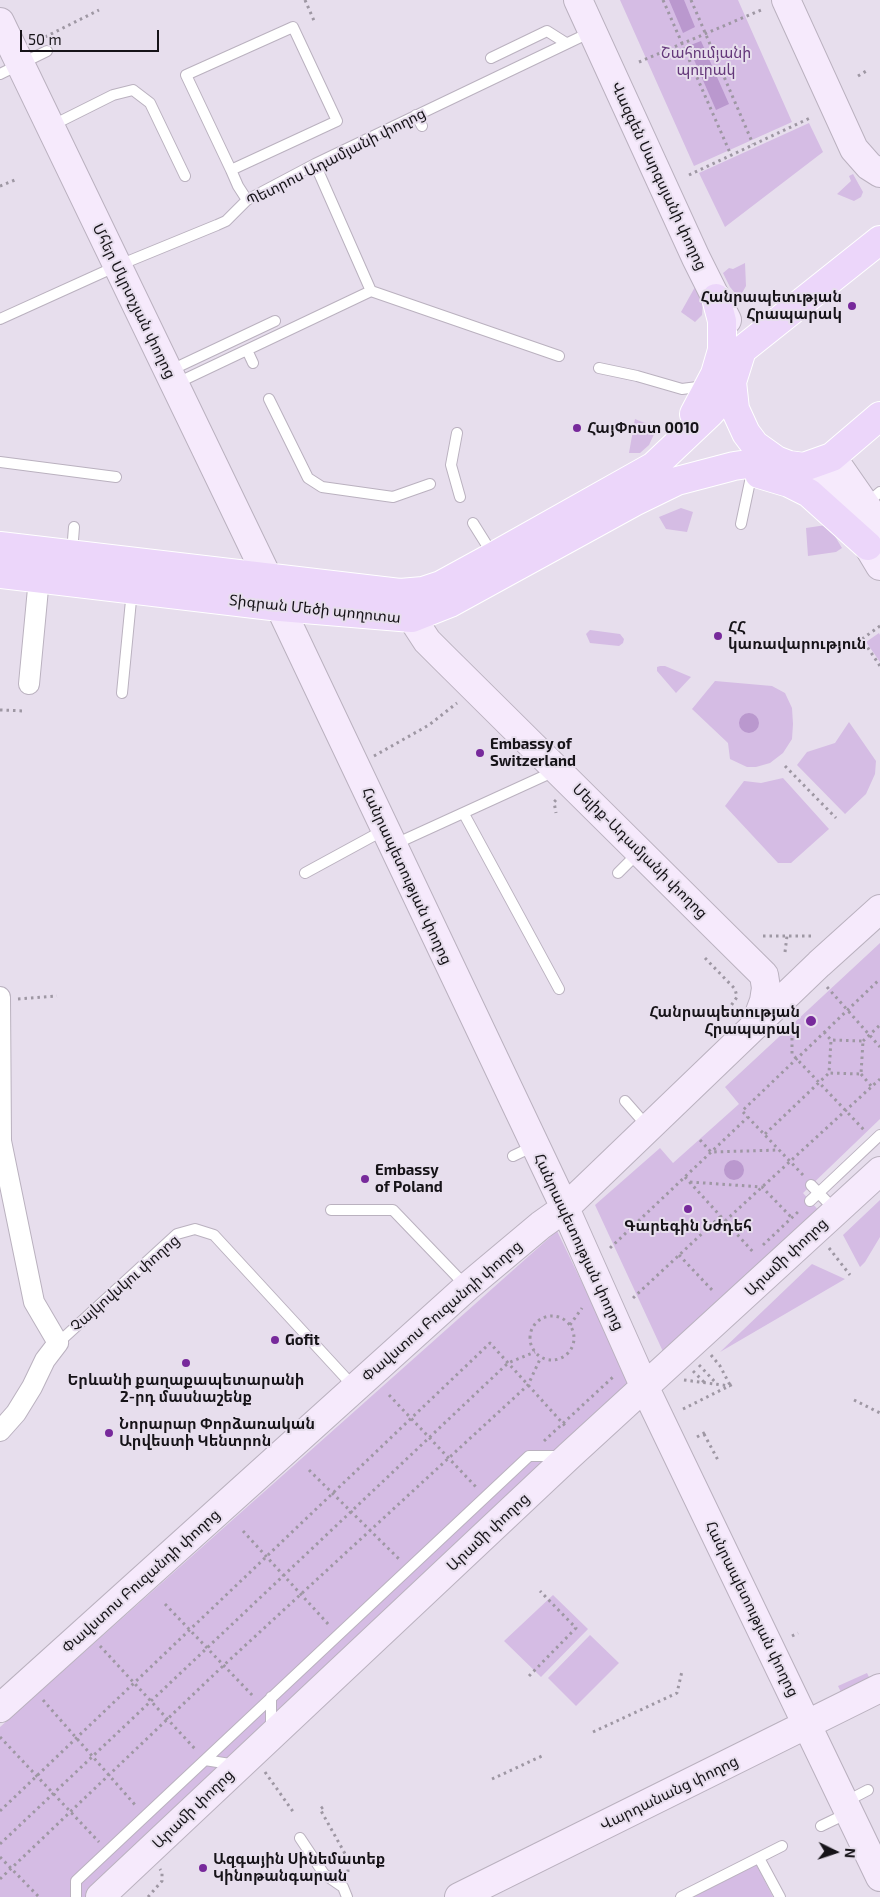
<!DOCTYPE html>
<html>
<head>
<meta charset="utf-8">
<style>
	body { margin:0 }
	#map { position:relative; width:880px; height:1897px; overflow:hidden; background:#e7deed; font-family:"Exo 2",sans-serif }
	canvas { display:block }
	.north { position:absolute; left:810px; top:1827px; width:50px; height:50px; -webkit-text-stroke:4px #e7deed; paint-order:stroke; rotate:94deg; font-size:14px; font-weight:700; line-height:20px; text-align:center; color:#161318 }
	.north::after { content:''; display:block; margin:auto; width:18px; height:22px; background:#161318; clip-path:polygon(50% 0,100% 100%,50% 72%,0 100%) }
	.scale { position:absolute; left:20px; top:30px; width:139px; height:22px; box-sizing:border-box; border:2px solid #161318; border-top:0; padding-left:6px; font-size:15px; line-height:18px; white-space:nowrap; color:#161318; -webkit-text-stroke:4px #e7deed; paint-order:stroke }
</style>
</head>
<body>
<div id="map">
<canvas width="880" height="1897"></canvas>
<div class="north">N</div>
<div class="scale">50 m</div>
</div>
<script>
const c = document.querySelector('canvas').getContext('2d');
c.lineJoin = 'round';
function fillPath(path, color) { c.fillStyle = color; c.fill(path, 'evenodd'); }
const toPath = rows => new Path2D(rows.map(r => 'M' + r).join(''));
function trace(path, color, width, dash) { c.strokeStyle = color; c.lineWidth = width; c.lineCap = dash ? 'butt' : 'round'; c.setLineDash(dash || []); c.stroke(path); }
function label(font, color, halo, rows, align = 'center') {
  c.font = font + ' "Exo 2","Noto Sans Armenian",sans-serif'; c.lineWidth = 4; c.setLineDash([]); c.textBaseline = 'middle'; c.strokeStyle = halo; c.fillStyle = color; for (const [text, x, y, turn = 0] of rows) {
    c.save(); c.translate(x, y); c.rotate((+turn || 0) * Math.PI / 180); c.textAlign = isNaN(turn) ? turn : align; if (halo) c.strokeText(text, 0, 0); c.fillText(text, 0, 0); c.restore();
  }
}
fillPath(toPath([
	[620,0,738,0,792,122,694,166],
	[809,123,823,152,725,227,699,173],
	[853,174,863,192,861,197,854,201,837,194,851,181,849,176],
	[745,263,746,286,742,293,735,293,730,287,723,273,729,268,733,269],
	[695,287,703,301,702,315,695,322,681,312],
	[635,419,657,428,649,445,640,453,629,453],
	[681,508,693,512,687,532,666,529,659,517],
	[826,525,833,533,842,548,836,552,808,556,806,528],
	[590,630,620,634,624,639,623,643,619,646,590,643,586,634],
	[879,633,880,635,880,662,866,642],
	[660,666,665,666,691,677,676,693,657,671,657,667],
	[715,681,772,686,785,693,792,708,793,724,792,739,783,753,770,763,756,767,747,767,730,759,728,743,692,709],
	[849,722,876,761,875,774,866,794,845,814,797,765,807,752,835,743],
	[783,778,829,829,791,863,778,863,725,806,744,781,761,783],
	[880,943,880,1119,803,1193,821,1213,666,1358,595,1205,660,1148,673,1163,739,1104,725,1087],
	[880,1200,880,1237,865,1262,860,1267,843,1235],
	[557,1231,634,1390,87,1897,0,1897,0,1727],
	[812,1264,845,1279,720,1352],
	[553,1595,588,1629,541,1677,504,1641],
	[590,1635,619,1663,576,1706,548,1678],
	[867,1673,870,1679,841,1692,838,1686],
	[756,1864,773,1897,694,1897]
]), '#d5bce4');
fillPath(toPath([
	[669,0,684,0,695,27,683,33],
	[701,41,729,104,716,110,688,46],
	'739 723a10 10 0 1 1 20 0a10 10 0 1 1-20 0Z',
	'724 1170a10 10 0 1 1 20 0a10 10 0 1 1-20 0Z'
]), '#ba98ce');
const lane = toPath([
	[491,58,547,31,566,43],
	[0,74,47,51],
	[416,115,422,126],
	[51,126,113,95,133,90,150,103,185,176],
	[315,164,371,291],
	[231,170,337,121,293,27,186,75,231,170,238,186,247,200],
	[0,319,117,266,217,225,226,221,247,200,315,164,591,32],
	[247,350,253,363],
	[599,368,637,376,682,389,705,386],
	[169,371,275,321],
	[175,384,371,291,559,356],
	[269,399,308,478,322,487,393,497,430,484],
	[457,433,451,465,460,497],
	[0,462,116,477],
	[866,504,880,492],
	[473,523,493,555],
	[741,524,752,472],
	[72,553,74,527],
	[122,693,132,590],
	[464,814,559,989],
	[393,845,555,771],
	[305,873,384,830],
	[618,873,639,852],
	[625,1101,647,1126],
	[513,1156,534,1146],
	[811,1185,835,1210],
	[810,1201,880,1135],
	[331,1210,393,1210,466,1286],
	[58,1343,177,1234,195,1229,214,1235,354,1387],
	[271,1731,271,1697],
	[205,1760,236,1765],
	[845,1802,868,1790],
	[821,1826,848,1813],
	[300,1838,324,1874,343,1887,347,1897],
	[759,1858,780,1897],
	[76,1897,76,1881,529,1456,561,1456],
	[681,1897,782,1846]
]);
const street = toPath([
	[29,684,39,578],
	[0,997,1,1141,34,1302,58,1343,45,1360,32,1387,16,1413,0,1431]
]);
const secondary = toPath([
	[578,0,696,258,727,320],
	[786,0,854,149,869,166,880,173],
	[0,22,268,578],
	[832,457,880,526],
	[804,467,868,546,880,566],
	[280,607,565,1208,645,1388,880,1877],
	[412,618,427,641,442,656,764,975,766,988,764,1001,755,1025],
	[0,1708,467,1287,541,1225,565,1208,819,964,880,909],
	[100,1897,569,1456,880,1171],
	[459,1897,880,1688]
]);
const primary = toPath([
	[880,240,742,350,732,382,735,409,746,433,755,445,776,460,789,465,804,467,832,457,880,416],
	[694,414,715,374,722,350,722,321,716,298],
	[759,474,789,483,809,493,868,546],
	[0,546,400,593,423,591,441,585,494,556,654,466,710,413,732,388],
	[0,574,280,607,412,618,450,603,634,502,677,481,734,466,776,460]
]);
trace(lane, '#bab1bf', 12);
trace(street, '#bab1bf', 22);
trace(secondary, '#bab1bf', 30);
trace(primary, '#fff', 30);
trace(toPath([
	[305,0,315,23],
	[663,0,731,155],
	[691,0,753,144],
	[45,37,99,10],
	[639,62,761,10],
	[858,76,868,70],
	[689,175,812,117],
	[0,186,15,180],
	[880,626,862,639,880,666],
	[0,710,25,711],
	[374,756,429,725,457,703],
	[506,763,515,764,517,762],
	[785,766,836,818],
	[556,800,554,802,556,813],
	[763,936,811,936],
	[785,952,787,936],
	[705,958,735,989,737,997,728,1010,729,1016],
	[827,987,880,1047],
	[18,999,57,996],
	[785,1028,792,1035,792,1054,865,1131],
	[824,1032,831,1040],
	[863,1041,880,1025],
	[861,1074,872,1087],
	[765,1134,829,1073,831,1040,863,1041,861,1074,829,1073],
	[700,1140,711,1152,779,1150],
	[803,1175,742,1111,880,979],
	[685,1177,754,1253],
	[690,1182,762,1187,792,1218],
	[725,1221,880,1079],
	[763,1245,800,1210],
	[610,1248,748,1117],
	[829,1248,850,1275],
	[679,1255,713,1291,715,1290],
	[633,1298,721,1216],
	'530 1338a22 22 0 1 1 44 0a22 22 0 1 1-44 0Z',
	[570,1325,582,1308],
	[711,1355,720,1366,730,1385],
	[699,1365,717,1384],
	[693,1371,705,1383],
	[684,1380,730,1386],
	[389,1395,476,1487],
	[854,1400,880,1413],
	[683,1409,735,1383],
	[704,1434,719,1462],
	[697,1437,706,1432],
	[544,1441,613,1377],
	[309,1470,399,1559],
	[243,1531,329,1625],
	[165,1604,253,1696],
	[792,1636,798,1633],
	[100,1646,196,1750],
	[529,1676,576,1628,540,1591],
	[43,1700,136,1806],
	[593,1732,677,1693,682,1671],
	[0,1737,99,1842],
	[265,1772,294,1813],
	[492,1779,542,1756],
	[323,1807,320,1809,348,1859,348,1875],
	[0,1811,490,1343,567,1428],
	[0,1844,508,1363,535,1352],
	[0,1857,39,1897],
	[0,1879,224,1665,528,1385,541,1357],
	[148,1897,162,1881,162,1872,160,1869]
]), '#9e97a3', 3, [2.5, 4]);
trace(lane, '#fff', 10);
trace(street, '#fff', 20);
trace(secondary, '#f6eafc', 28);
trace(primary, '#ecd6fa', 28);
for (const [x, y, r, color] of [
	[852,306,5,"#77299b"],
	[577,428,5,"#77299b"],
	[718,636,5,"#77299b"],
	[480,753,5,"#77299b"],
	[811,1021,6,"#77299b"],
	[365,1179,5,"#77299b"],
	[688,1209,5,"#77299b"],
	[275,1340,5,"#77299b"],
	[186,1363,5,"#77299b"],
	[109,1433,5,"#77299b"],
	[203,1868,5,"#77299b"]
]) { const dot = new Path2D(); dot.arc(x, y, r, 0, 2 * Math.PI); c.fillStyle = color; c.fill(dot); trace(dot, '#e7deed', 2); }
label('15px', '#64387a', '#e7deed', [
	["Շահումյանի",706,53],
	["պուրակ",706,70]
]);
label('15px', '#161318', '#e7deed', [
	["Պետրոս Ադամյանի փողոց",336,157,-27],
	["Վազգեն Սարգսյանի փողոց",659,176,65],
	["Մհեր Մկրտչյան փողոց",134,301,64],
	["Տիգրան Մեծի պողոտա",315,609,6],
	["Մելիք-Ադամյանի փողոց",640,851,45],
	["Հանրապետության փողոց",407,876,65],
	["Հանրապետության փողոց",579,1242,65],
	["Արամի փողոց",786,1257,-43],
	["Չայկովսկու փողոց",125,1283,-41],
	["Փավստոս Բուզանդի փողոց",442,1311,-41],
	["Արամի փողոց",488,1532,-43],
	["Փավստոս Բուզանդի փողոց",141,1581,-42],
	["Հանրապետության փողոց",752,1609,64],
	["Վարդանանց փողոց",669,1793,-26],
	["Արամի փողոց",193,1809,-44]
]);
label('bold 15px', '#161318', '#e7deed', [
	["Հանրապետւթյան",842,297,"right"],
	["Հրապարակ",842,314,"right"],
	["ՀայՓոստ 0010",587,428],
	["ՀՀ",728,627],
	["կառավարություն",728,644],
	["Embassy of",490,744],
	["Switzerland",490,761],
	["Հանրապետության",800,1012,"right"],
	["Հրապարակ",800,1029,"right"],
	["Embassy",375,1170],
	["of Poland",375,1187],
	["Գարեգին Նժդեհ",688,1226,"center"],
	["Gofit",285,1340],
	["Երևանի քաղաքապետարանի",186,1380,"center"],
	["2-րդ մասնաշենք",186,1397,"center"],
	["Նորարար Փորձառական",119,1424],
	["Արվեստի Կենտրոն",119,1441],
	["Ազգային Սինեմատեք",213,1859],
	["Կինոթանգարան",213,1876]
], 'left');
</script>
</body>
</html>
